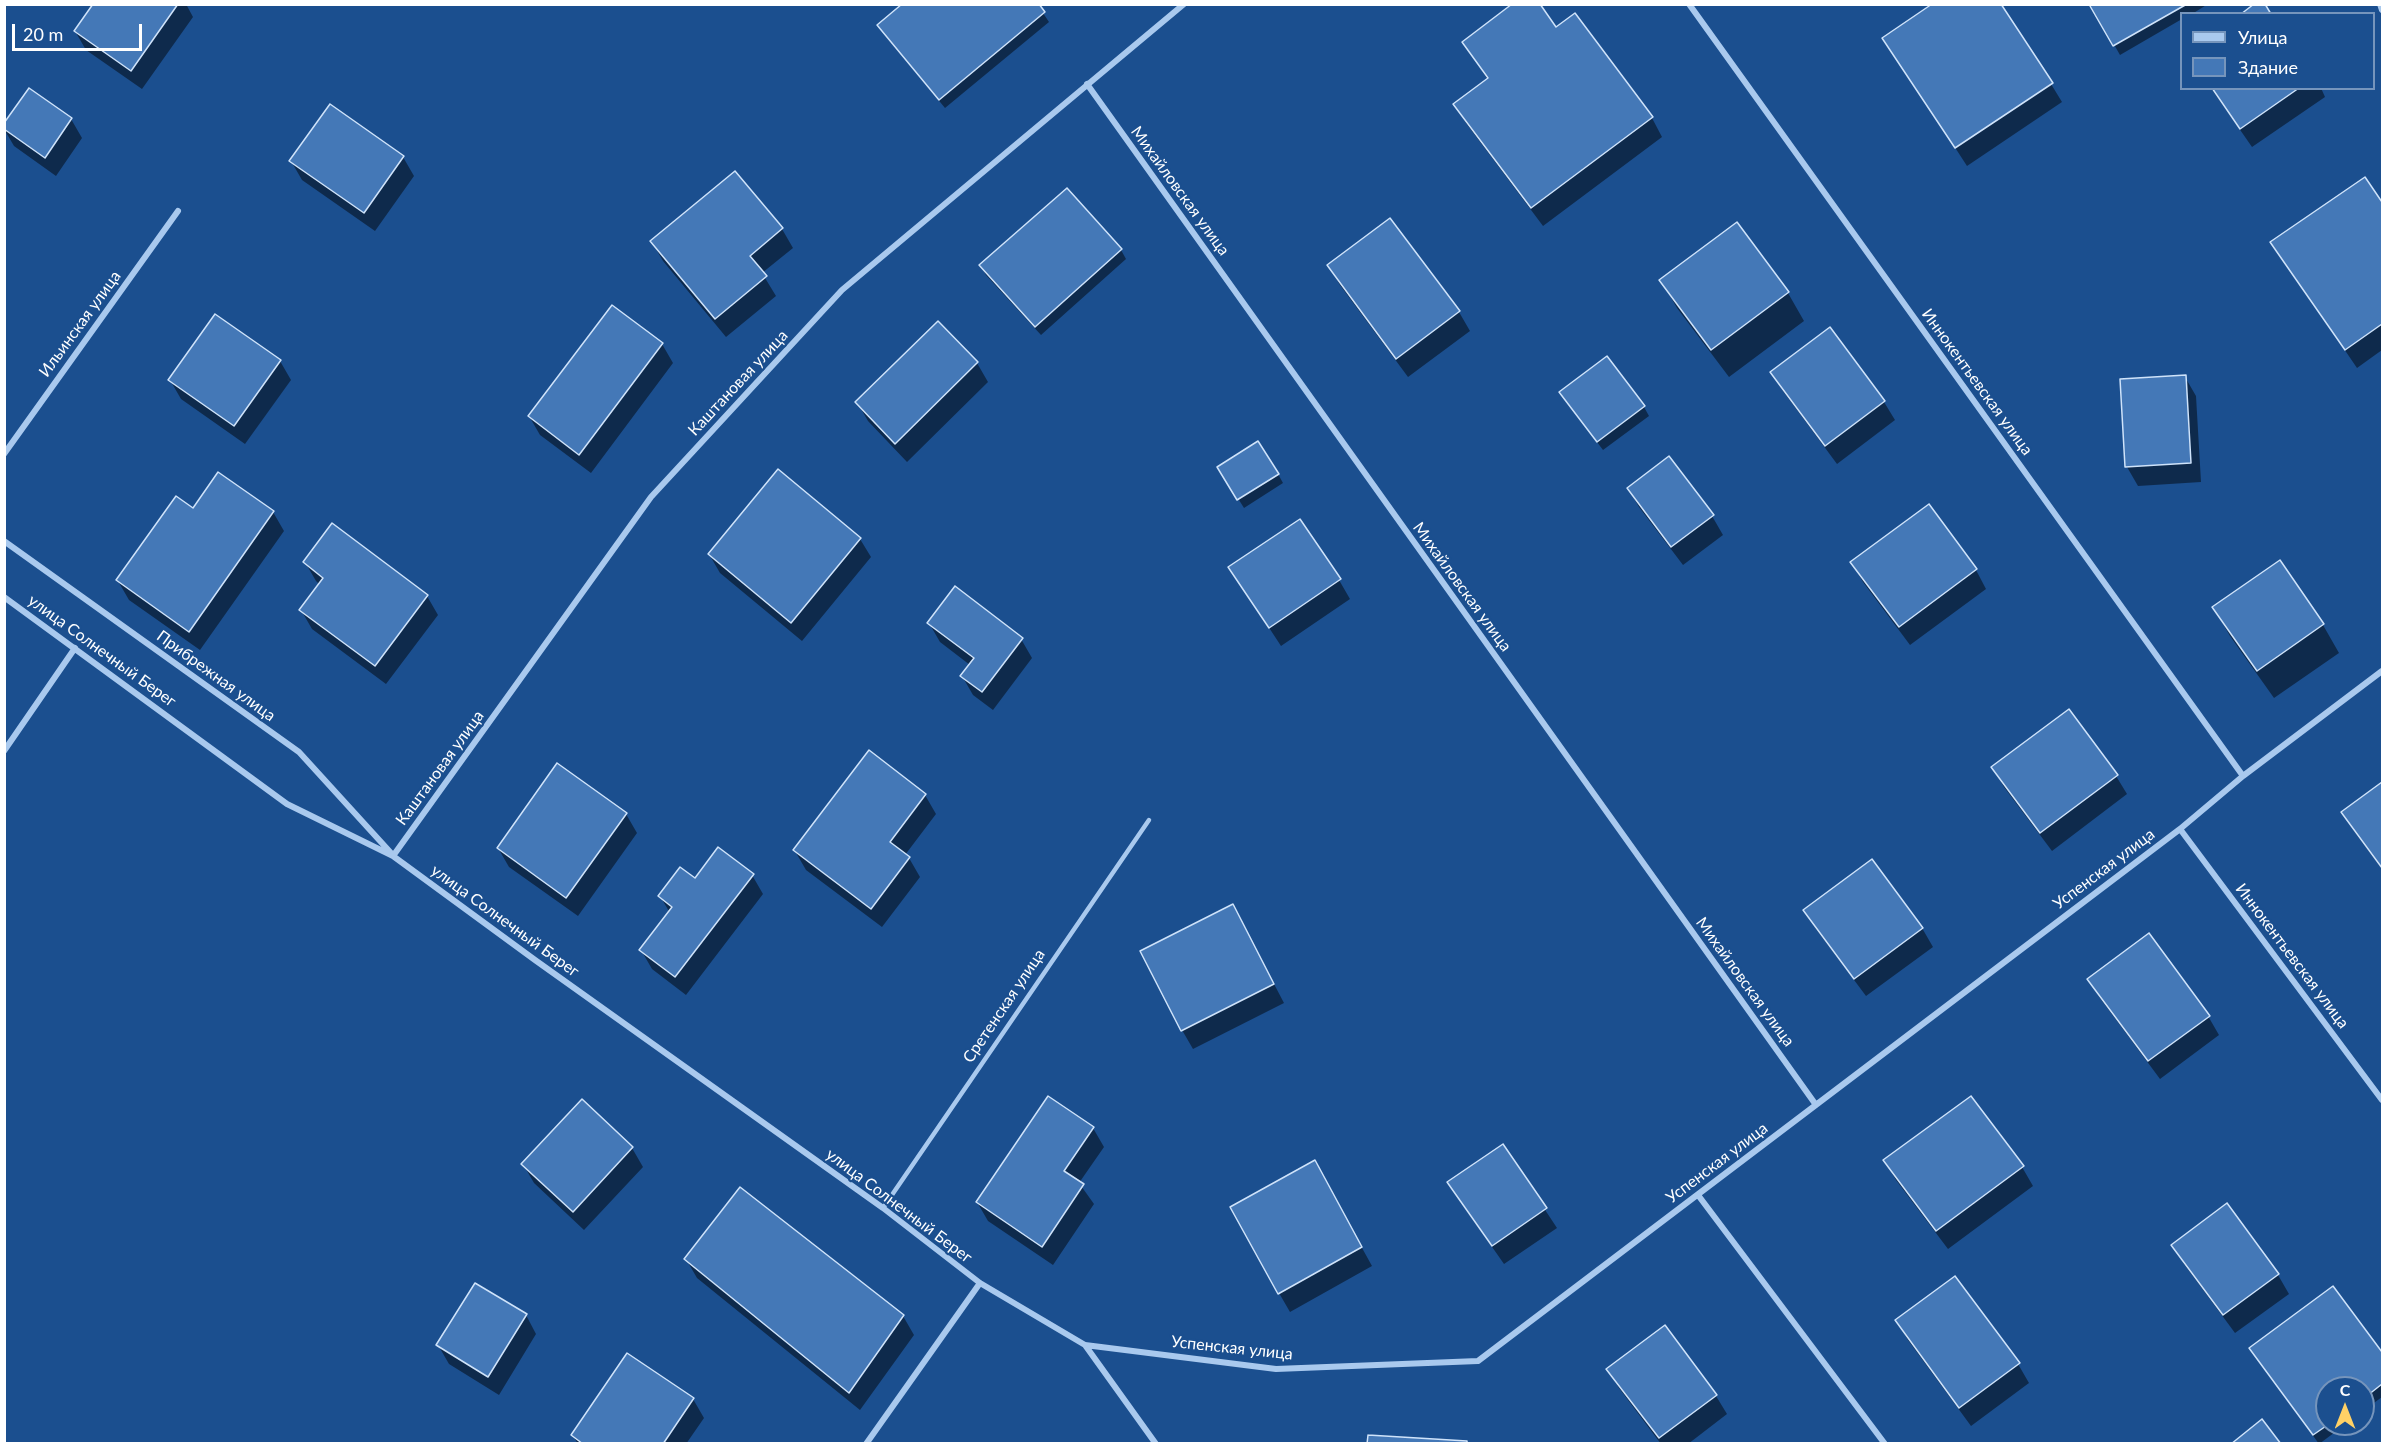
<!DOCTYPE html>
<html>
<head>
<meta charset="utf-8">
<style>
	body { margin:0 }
	#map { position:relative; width:2387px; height:1448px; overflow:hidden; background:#1b4f8f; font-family:Lato,sans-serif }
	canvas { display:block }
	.frame { position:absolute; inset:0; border:6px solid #fff; pointer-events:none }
	.legend { position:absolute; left:2180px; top:12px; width:195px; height:78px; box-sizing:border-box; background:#1b4f8f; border:2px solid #7695bc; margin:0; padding:8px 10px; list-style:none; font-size:18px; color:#fff }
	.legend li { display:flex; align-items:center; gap:12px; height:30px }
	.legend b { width:30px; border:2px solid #7695bc }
	.north { position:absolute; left:2315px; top:1376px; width:60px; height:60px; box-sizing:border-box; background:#1b4f8f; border:2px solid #7695bc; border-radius:50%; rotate:0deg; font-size:16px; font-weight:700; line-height:24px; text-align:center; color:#fff }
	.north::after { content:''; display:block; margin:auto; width:21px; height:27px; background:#ffd166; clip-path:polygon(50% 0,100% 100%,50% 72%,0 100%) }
	.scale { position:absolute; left:12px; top:24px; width:130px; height:27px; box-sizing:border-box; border:3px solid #fff; border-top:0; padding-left:8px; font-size:18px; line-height:21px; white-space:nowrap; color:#fff; -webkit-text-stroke:4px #1b4f8f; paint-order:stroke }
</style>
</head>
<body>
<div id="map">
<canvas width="2387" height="1448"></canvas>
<div class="frame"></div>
<ul class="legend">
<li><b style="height:8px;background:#a9c9ee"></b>Улица</li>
<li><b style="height:16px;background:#4478b7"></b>Здание</li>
</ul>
<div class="north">С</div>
<div class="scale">20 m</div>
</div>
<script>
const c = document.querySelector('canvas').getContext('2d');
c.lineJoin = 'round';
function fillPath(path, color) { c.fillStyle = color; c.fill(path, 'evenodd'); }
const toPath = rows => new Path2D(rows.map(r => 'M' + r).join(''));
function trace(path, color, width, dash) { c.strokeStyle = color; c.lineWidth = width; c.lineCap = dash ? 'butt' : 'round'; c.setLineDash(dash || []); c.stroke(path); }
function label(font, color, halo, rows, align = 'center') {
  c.font = font + ' Lato,sans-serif'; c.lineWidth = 4.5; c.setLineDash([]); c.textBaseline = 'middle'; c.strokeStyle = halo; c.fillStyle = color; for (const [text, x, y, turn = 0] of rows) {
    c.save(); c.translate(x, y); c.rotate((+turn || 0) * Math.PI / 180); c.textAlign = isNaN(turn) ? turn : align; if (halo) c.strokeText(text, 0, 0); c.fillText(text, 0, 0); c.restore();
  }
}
fillPath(toPath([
	[94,4,186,4,193,17,142,89,86,50,75,31],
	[1037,4,1049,22,945,108,884,34],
	[2095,4,2208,4,2192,14,2182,14,2182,19,2120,55,2092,6],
	[1556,29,1652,118,1662,137,1543,226,1466,123,1455,104,1488,80,1464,42],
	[1884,38,2051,84,2062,102,1967,166],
	[2211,88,2321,88,2325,97,2252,147],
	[30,90,71,119,82,138,56,176,14,146,4,129],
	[403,157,414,176,375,231,302,180,291,161],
	[735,173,782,229,793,248,762,273,776,296,726,337,663,261,652,242],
	[2364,179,2382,205,2382,350,2357,368,2272,243],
	[1067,190,1121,250,1126,259,1041,335,986,275,981,266],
	[1390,220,1459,312,1470,331,1408,377,1340,285,1329,266],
	[1737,224,1788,293,1804,321,1729,377,1677,308,1661,280],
	[612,307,662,344,673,363,591,473,540,435,529,416],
	[280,361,291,380,245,444,181,399,170,380],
	[977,363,988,382,907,462,868,421,857,402],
	[1772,372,1884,402,1895,420,1837,464,1783,391],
	[2185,377,2196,396,2201,482,2138,486,2127,467],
	[1566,401,1644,407,1649,416,1603,450],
	[219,474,273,512,284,531,200,650,129,600,118,581,193,511],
	[1278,474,1283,483,1244,508,1224,476],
	[1628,488,1712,516,1723,535,1683,565,1639,507],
	[333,525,427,596,438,615,386,684,312,629,301,610,320,585,316,581,305,562],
	[860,539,871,557,802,641,720,573,709,554],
	[2279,562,2323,625,2339,653,2274,698,2230,636,2214,608],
	[1852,563,1976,570,1986,589,1910,645,1863,582],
	[1230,568,1339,580,1350,599,1281,646],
	[929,623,1021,639,1032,658,993,710,973,695,962,676,970,665,940,642],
	[1993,768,2116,776,2127,794,2052,851,2004,787],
	[2382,784,2382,869,2354,831,2343,812],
	[925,795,936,814,905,855,909,858,920,877,882,927,806,870,795,851],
	[626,814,637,833,578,916,509,867,498,848],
	[752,875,763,894,686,995,652,969,641,950,670,913,660,896,695,880],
	[1233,906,1284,1003,1193,1049,1182,1030],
	[1805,911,1922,928,1933,947,1866,996,1816,929],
	[2089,979,2208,1016,2219,1035,2160,1079,2100,998],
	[582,1101,632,1148,643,1167,584,1230,534,1183,523,1164],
	[1093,1128,1104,1147,1079,1183,1094,1204,1053,1265,988,1221,977,1202],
	[1503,1146,1557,1228,1504,1264,1460,1201],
	[1885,1161,2022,1167,2033,1186,1948,1249,1896,1180],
	[1325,1181,1372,1266,1290,1312,1279,1293],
	[2173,1245,2278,1275,2289,1294,2235,1333,2184,1264],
	[686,1259,903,1316,914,1335,860,1410,697,1278],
	[1955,1278,2018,1364,2029,1383,1971,1426,1908,1340,1897,1321],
	[2333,1288,2382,1354,2382,1397,2363,1411,2363,1388,2327,1388,2327,1424,2346,1424,2319,1444,2251,1349],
	[526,1315,536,1334,499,1395,449,1364,438,1345],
	[1608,1370,1716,1396,1727,1414,1688,1444,1661,1444,1619,1388],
	[693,1399,704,1418,686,1444,578,1444,573,1436]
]), '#0007');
const building = toPath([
	[93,4,178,4,131,71,74,31,93,4],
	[902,4,1039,4,1045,12,939,100,877,25,902,4],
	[1512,4,1540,4,1556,27,1575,13,1653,117,1531,208,1453,104,1488,78,1462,42,1512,4],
	[1932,4,2001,4,2053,83,1955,148,1882,38,1932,4],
	[2092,4,2187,4,2113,46,2090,6,2092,4],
	[2254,4,2265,4,2271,14,2241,14,2254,4],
	[29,88,72,118,45,158,4,129,4,123,29,88],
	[2212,88,2299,88,2240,129,2212,88],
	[330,104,404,156,364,213,289,161,330,104],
	[735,171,783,228,750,256,767,276,715,319,650,241,735,171],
	[2365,177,2382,202,2382,324,2345,350,2270,242,2365,177],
	[1067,188,1122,249,1035,327,979,265,1067,188],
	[1390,218,1460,311,1396,359,1327,265,1390,218],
	[1737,222,1789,292,1711,350,1659,280,1737,222],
	[612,305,663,343,579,455,528,416,612,305],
	[215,314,281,360,234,426,168,380,215,314],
	[938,321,978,362,895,444,855,402,938,321],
	[1830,327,1885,401,1825,446,1770,372,1830,327],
	[1607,356,1645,406,1597,442,1559,392,1607,356],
	[2186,375,2191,463,2125,467,2120,379,2186,375],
	[1258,441,1279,474,1237,500,1217,467,1258,441],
	[1669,456,1714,515,1671,547,1627,488,1669,456],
	[778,469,861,538,791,623,708,554,778,469],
	[218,472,274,511,189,632,116,580,176,496,193,508,218,472],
	[1929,504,1977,569,1899,627,1850,562,1929,504],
	[1300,519,1341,579,1269,628,1228,567,1300,519],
	[332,523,428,595,375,666,299,610,323,578,303,562,332,523],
	[2280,560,2324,624,2257,671,2212,607,2280,560],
	[955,586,1023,638,982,692,960,676,974,658,927,623,955,586],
	[2069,709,2118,775,2040,833,1991,767,2069,709],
	[869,750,926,794,890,842,910,857,871,909,793,850,869,750],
	[557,763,627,813,566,898,497,848,557,763],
	[2382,782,2382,868,2341,812,2382,782],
	[718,847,754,874,675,977,639,950,672,907,658,896,680,867,695,878,718,847],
	[1872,859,1923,928,1854,979,1803,910,1872,859],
	[1233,904,1274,984,1181,1031,1140,951,1233,904],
	[2149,933,2210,1016,2148,1061,2087,979,2149,933],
	[1048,1096,1094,1127,1064,1171,1084,1184,1042,1247,976,1202,1048,1096],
	[1971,1096,2024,1166,1936,1231,1883,1160,1971,1096],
	[582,1099,633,1147,573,1212,521,1164,582,1099],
	[1503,1144,1547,1208,1492,1246,1447,1182,1503,1144],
	[1315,1160,1362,1247,1278,1294,1230,1207,1315,1160],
	[740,1187,904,1315,849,1393,684,1259,740,1187],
	[2227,1203,2279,1274,2223,1315,2171,1245,2227,1203],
	[1955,1276,2020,1363,1959,1408,1895,1320,1955,1276],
	[475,1283,527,1314,488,1377,436,1345,475,1283],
	[2333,1286,2382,1352,2382,1384,2363,1399,2363,1388,2327,1388,2327,1424,2329,1424,2313,1435,2249,1348,2333,1286],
	[1665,1325,1717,1395,1659,1438,1606,1369,1665,1325],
	[627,1353,694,1398,663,1444,583,1444,571,1435,627,1353],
	[2262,1419,2281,1444,2231,1444,2262,1419],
	[1368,1435,1467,1441,1467,1444,1367,1444,1368,1435]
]);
fillPath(building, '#4478b7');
trace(building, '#cfe3fa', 1.5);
trace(toPath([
	[883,1208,1149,820]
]), '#a9c9ee', 4.5);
trace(toPath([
	[1689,4,2243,776],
	[2380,4,2382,10],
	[1087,84,1816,1105],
	[4,454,178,211],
	[4,541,299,752,391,853],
	[4,597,287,804,393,856,535,960,883,1208,980,1283,1085,1345,1276,1369,1478,1361,2180,829,2243,776,2382,671],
	[4,751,75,648],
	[2180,829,2382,1100],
	[393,856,651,497,842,290,1184,4],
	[1698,1195,1885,1444],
	[1085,1345,1156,1444],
	[866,1444,980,1283]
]), '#a9c9ee', 6);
label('16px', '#fff', '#1b4f8f', [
	["Михайловская улица",1180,191,54],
	["Ильинская улица",80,324,-54],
	["Иннокентьевская улица",1977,382,54],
	["Каштановая улица",738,383,-47],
	["Михайловская улица",1462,587,54],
	["улица Солнечный Берег",102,651,36],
	["Прибрежная улица",216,676,36],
	["Каштановая улица",440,768,-54],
	["Успенская улица",2104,869,-37],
	["улица Солнечный Берег",505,921,36],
	["Иннокентьевская улица",2292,956,53],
	["Михайловская улица",1745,982,54],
	["Сретенская улица",1004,1006,-56],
	["Успенская улица",1717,1163,-37],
	["улица Солнечный Берег",899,1206,37],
	["Успенская улица",1232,1348,6]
]);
</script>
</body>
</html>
